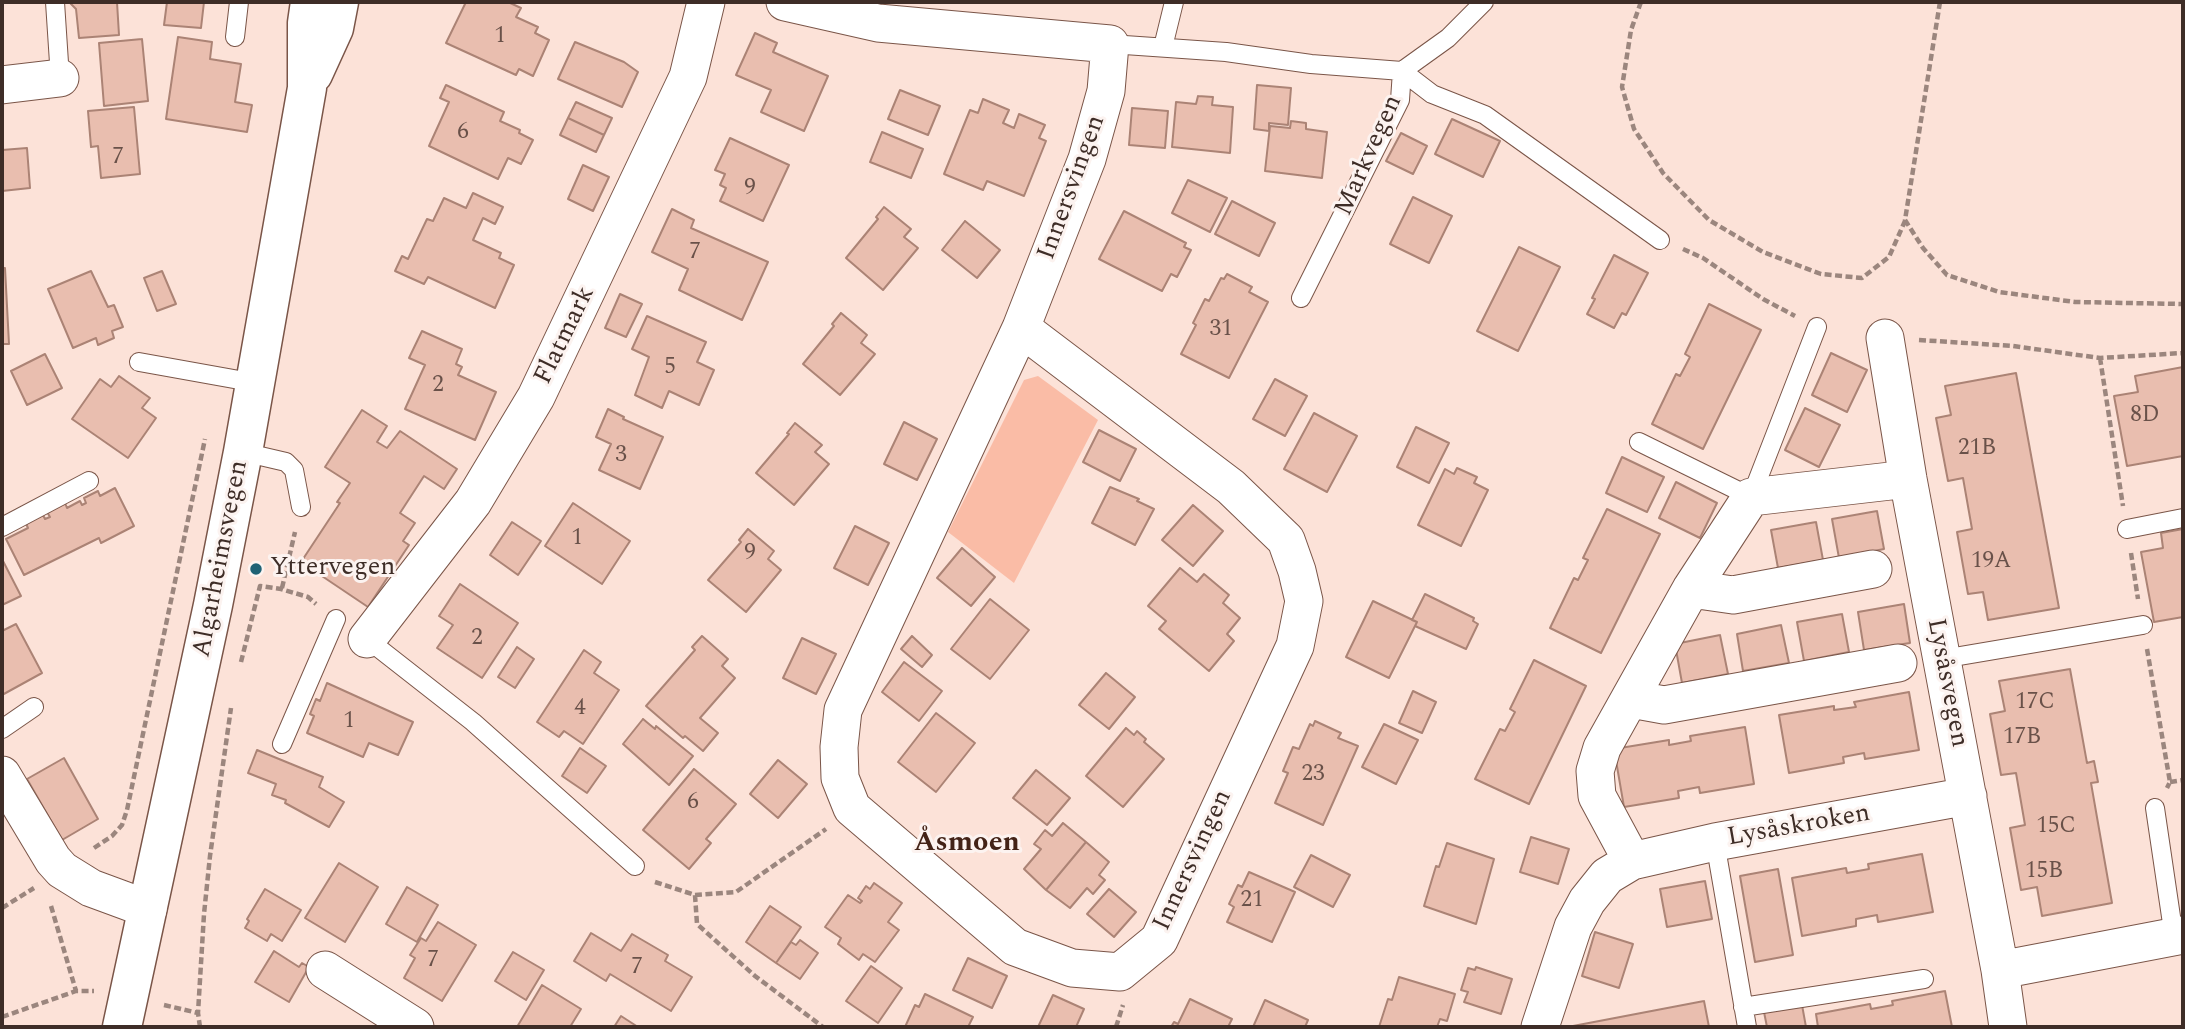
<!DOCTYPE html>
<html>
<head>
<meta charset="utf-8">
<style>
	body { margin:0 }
	#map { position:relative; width:2185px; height:1029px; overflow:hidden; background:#fce2d8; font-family:Spectral,serif }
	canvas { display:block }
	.frame { position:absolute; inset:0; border:4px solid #3e2d27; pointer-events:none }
</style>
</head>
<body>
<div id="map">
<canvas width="2185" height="1029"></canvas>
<div class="frame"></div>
</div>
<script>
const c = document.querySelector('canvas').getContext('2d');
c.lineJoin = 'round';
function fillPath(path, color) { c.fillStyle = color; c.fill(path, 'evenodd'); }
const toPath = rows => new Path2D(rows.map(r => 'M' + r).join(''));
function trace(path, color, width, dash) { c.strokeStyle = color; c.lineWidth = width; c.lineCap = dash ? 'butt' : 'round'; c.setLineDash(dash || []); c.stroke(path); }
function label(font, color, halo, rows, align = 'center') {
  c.font = font + ' Spectral,serif'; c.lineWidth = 6; c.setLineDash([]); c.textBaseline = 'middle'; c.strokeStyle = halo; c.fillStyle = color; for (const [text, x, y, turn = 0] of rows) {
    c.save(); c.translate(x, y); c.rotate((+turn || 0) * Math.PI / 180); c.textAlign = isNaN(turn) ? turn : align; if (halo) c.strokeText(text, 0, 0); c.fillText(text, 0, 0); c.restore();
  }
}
fillPath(toPath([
	[1038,376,1098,420,1014,583,948,532,1024,380]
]), '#fabca6');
const building = toPath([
	[69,2,117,2,119,35,79,38,76,9,69,2],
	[167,2,204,2,201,28,164,25,167,2],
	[466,2,508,2,521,8,516,17,538,27,535,33,549,40,533,76,519,69,516,75,446,43,466,2],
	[755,33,777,43,773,52,828,76,804,131,761,112,771,90,736,75,755,33],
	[178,37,212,42,210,59,241,64,235,102,252,105,247,132,166,119,178,37],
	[142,39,148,101,104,106,99,43,142,39],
	[575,42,624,62,638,72,622,107,558,79,575,42],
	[446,85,504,112,500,121,520,130,519,133,533,140,521,164,508,158,498,179,429,146,449,102,440,98,446,85],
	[1257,85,1291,88,1288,125,1269,123,1269,131,1254,129,1257,85],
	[900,90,940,106,928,135,888,119,900,90],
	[1198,96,1213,97,1212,105,1233,107,1230,153,1172,147,1176,102,1196,104,1198,96],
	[983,99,1009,110,1003,123,1014,128,1019,114,1045,125,1039,138,1046,141,1024,196,987,181,983,190,944,174,970,110,978,113,983,99],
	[576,102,612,118,604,135,568,118,576,102],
	[134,107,140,174,101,178,98,146,91,147,88,111,134,107],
	[1132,108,1168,111,1165,148,1129,145,1132,108],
	[568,118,604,135,596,152,560,135,568,118],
	[1452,119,1500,141,1483,177,1435,154,1452,119],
	[1291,121,1306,123,1306,129,1327,132,1322,178,1265,171,1270,126,1290,128,1291,121],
	[882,132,923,149,911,178,870,162,882,132],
	[1401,133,1427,146,1413,174,1386,161,1401,133],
	[730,138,789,165,763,221,720,201,726,188,720,185,725,174,715,170,730,138],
	[27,148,30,188,2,191,2,150,27,148],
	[583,165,609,177,593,211,568,199,583,165],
	[1188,180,1227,198,1210,232,1172,213,1188,180],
	[473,193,503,207,495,224,483,218,473,240,501,253,499,258,514,265,495,308,428,277,424,284,395,271,402,256,408,259,427,219,433,221,444,198,466,208,473,193],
	[1413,197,1452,216,1429,263,1390,244,1413,197],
	[1232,201,1275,223,1259,256,1215,234,1232,201],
	[884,207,911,229,904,237,918,248,883,290,846,258,878,219,876,217,884,207],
	[672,209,694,220,691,228,768,262,742,320,679,290,688,269,652,252,672,209],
	[1124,211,1186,243,1184,247,1191,250,1177,277,1171,274,1162,291,1099,259,1124,211],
	[965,221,1000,250,977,278,942,250,965,221],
	[1519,247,1560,267,1518,351,1477,331,1519,247],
	[1614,255,1648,273,1626,315,1622,313,1614,328,1587,314,1595,299,1592,298,1614,255],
	[2,268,5,268,9,344,2,344,2,268],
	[91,271,108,307,114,305,123,327,112,331,114,338,98,345,96,338,73,348,48,289,91,271],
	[162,271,176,304,157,311,144,278,162,271],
	[1227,274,1252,287,1249,292,1268,302,1229,378,1181,354,1196,325,1193,323,1205,299,1209,301,1221,278,1224,279,1227,274],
	[620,294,642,304,626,337,605,328,620,294],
	[1709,304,1761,330,1703,449,1652,424,1676,374,1680,376,1690,357,1685,354,1709,304],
	[841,313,867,335,861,343,875,354,840,395,803,364,834,326,832,324,841,313],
	[647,316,706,342,697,362,714,370,699,405,669,391,662,408,635,395,649,357,632,349,647,316],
	[422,331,462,349,456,364,462,367,458,375,496,392,475,440,405,409,425,365,409,358,422,331],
	[1831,353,1867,370,1847,412,1812,395,1831,353],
	[45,354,62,388,27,405,11,371,45,354],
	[2183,367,2183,456,2127,466,2114,396,2138,392,2135,376,2183,367],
	[2016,373,2059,608,1988,620,1983,592,1968,594,1957,532,1972,529,1963,478,1948,481,1936,418,1951,415,1945,386,2016,373],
	[119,376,150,398,142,408,156,418,128,458,72,419,100,379,111,387,119,376],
	[1275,379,1307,396,1285,436,1253,419,1275,379],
	[1805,408,1840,425,1819,467,1785,450,1805,408],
	[608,409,624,417,623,419,663,437,640,489,599,470,611,444,596,437,608,409],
	[362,410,387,426,377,442,387,448,400,431,457,469,444,489,424,476,400,513,415,523,403,541,409,545,368,607,301,562,340,503,337,502,350,483,325,467,362,410],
	[1314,413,1357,436,1327,492,1284,469,1314,413],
	[904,422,937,439,917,480,884,464,904,422],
	[795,423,822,445,815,452,829,464,794,505,756,473,789,434,787,433,795,423],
	[1416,427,1449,443,1429,483,1397,467,1416,427],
	[1099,430,1136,449,1120,481,1083,462,1099,430],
	[1622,457,1664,477,1647,512,1606,493,1622,457],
	[1457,468,1477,477,1474,483,1488,490,1461,546,1418,525,1445,469,1454,474,1457,468],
	[1676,482,1717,503,1700,538,1659,518,1676,482],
	[1110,487,1139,499,1137,501,1154,509,1135,545,1092,523,1110,487],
	[115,488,134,526,101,543,99,538,24,575,6,539,28,528,24,519,41,511,45,519,50,517,47,512,65,503,67,508,80,501,82,505,86,503,84,498,98,491,100,496,115,488],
	[573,503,630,541,602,584,545,546,573,503],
	[1193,505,1223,531,1193,566,1162,540,1193,505],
	[1607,509,1660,534,1601,653,1550,628,1574,578,1578,580,1588,560,1583,558,1607,509],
	[1877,511,1884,549,1839,558,1832,519,1877,511],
	[512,522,541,541,518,575,490,555,512,522],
	[1816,522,1823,560,1778,568,1771,530,1816,522],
	[855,526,889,543,868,585,834,568,855,526],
	[748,529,774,551,768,559,781,570,746,612,708,580,741,542,739,540,748,529],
	[2183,529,2183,617,2154,622,2141,552,2163,548,2161,533,2183,529],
	[962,548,995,577,971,606,937,578,962,548],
	[3,561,21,596,2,605,2,562,3,561],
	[1180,568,1197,582,1204,574,1229,595,1223,603,1240,618,1227,634,1234,641,1209,671,1159,629,1166,621,1148,606,1180,568],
	[460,584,518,623,482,678,437,648,453,625,439,616,460,584],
	[1425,594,1474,618,1473,621,1478,624,1466,649,1415,626,1417,622,1412,620,1425,594],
	[990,599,1029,630,990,679,951,649,990,599],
	[1373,601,1417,622,1389,678,1346,657,1373,601],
	[1904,604,1910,643,1864,650,1858,612,1904,604],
	[1842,614,1849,652,1804,661,1797,622,1842,614],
	[16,624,42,673,2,695,2,631,16,624],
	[1781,625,1789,663,1743,671,1737,634,1781,625],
	[1720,635,1728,674,1682,683,1675,644,1720,635],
	[702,636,728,659,722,666,735,678,700,718,718,733,703,751,685,736,683,738,646,706,695,650,692,647,702,636],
	[912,636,932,655,922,667,901,649,912,636],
	[802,638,836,654,816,694,783,678,802,638],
	[517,647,534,659,515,688,498,677,517,647],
	[584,650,601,662,594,673,619,690,583,744,564,731,559,737,537,722,584,650],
	[1534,660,1586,686,1529,804,1475,779,1500,729,1505,731,1515,712,1510,709,1534,660],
	[904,662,942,691,919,721,882,692,904,662],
	[2070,669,2087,763,2094,761,2098,782,2091,783,2112,903,2042,916,2037,887,2021,890,2010,828,2025,825,2016,773,2001,775,1990,714,2005,711,1999,681,2070,669],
	[1106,673,1135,697,1109,729,1079,705,1106,673],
	[327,683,413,722,398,755,369,743,363,757,307,733,314,716,310,714,316,699,320,701,327,683],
	[1413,691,1436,702,1422,733,1399,723,1413,691],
	[1909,692,1919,750,1865,759,1864,753,1843,757,1844,763,1789,773,1779,715,1834,706,1834,710,1856,707,1854,702,1909,692],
	[936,713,975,743,936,792,898,762,936,713],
	[643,719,655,729,656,726,693,756,669,785,623,744,643,719],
	[1315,721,1341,733,1338,738,1358,746,1323,825,1275,803,1288,773,1283,771,1293,747,1299,749,1310,724,1313,726,1315,721],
	[1384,724,1418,740,1396,784,1362,767,1384,724],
	[1745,727,1754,784,1700,793,1699,787,1678,791,1679,798,1624,807,1614,749,1669,740,1669,745,1691,741,1690,736,1745,727],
	[1126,728,1134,735,1137,731,1146,739,1144,742,1164,759,1123,807,1086,776,1126,728],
	[580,748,606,766,587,793,562,776,580,748],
	[257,750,323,777,319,787,344,802,329,827,285,803,286,800,272,795,276,784,248,773,257,750],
	[64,758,98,819,62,840,27,779,64,758],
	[778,760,807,784,778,818,750,794,778,760],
	[694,769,736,804,706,839,711,843,689,869,643,830,694,769],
	[1036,770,1070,798,1047,825,1013,798,1036,770],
	[1063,823,1086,842,1046,890,1024,869,1041,849,1034,844,1045,830,1052,836,1063,823],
	[1531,837,1569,849,1558,884,1520,872,1531,837],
	[1086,842,1109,862,1099,875,1105,880,1093,894,1087,888,1070,908,1046,890,1086,842],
	[1447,843,1494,859,1476,924,1424,906,1436,866,1439,867,1447,843],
	[1922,854,1933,912,1878,922,1877,915,1856,919,1856,926,1802,936,1792,878,1846,868,1847,873,1869,869,1868,864,1922,854],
	[1311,855,1350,875,1333,907,1294,887,1311,855],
	[339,863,378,887,345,942,305,918,339,863],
	[1778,869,1793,955,1755,962,1740,876,1778,869],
	[1249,872,1295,892,1272,942,1227,922,1234,907,1229,904,1238,885,1242,887,1249,872],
	[1705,881,1712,919,1667,927,1660,889,1705,881],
	[874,883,902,903,888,922,899,930,875,962,863,954,859,960,838,944,841,938,825,927,848,895,860,903,862,901,858,898,866,886,870,889,874,883],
	[407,887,438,905,417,942,386,924,407,887],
	[265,889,301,910,282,941,271,934,267,941,245,928,249,921,247,919,265,889],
	[1109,889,1136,912,1114,937,1087,914,1109,889],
	[770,906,801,927,776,963,746,942,770,906],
	[438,922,476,945,442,1001,404,978,415,958,410,955,421,938,426,941,438,922],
	[1595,932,1633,944,1619,988,1582,976,1595,932],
	[591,933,621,951,632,934,668,955,665,961,692,977,671,1011,610,974,606,981,574,961,591,933],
	[800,940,818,953,800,979,776,963,791,942,796,945,800,940],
	[274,951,299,967,302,963,309,967,289,1002,255,982,274,951],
	[513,952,544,970,526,1000,495,981,513,952],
	[968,958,1007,976,992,1008,953,990,968,958],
	[871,966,902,988,878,1023,846,1001,871,966],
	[1476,967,1512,979,1501,1014,1464,1002,1468,992,1461,990,1468,968,1475,970,1476,967],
	[1399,977,1455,994,1447,1021,1440,1019,1437,1027,1379,1027,1388,999,1392,1000,1399,977],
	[542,985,581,1009,570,1027,517,1027,542,985],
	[1945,991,1952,1027,1818,1027,1816,1014,1870,1004,1871,1009,1893,1005,1892,1001,1945,991],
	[925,994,973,1017,968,1027,905,1027,915,1005,919,1007,925,994],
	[1053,995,1084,1009,1076,1027,1038,1027,1053,995],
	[1190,999,1232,1019,1228,1027,1171,1027,1174,1022,1178,1024,1190,999],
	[1265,1000,1308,1020,1305,1027,1253,1027,1265,1000],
	[1704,1001,1709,1027,1574,1027,1573,1026,1704,1001],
	[1802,1005,1806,1027,1767,1027,1764,1012,1802,1005],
	[621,1016,638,1027,614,1027,621,1016]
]);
fillPath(building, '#e9beaf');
trace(building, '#ab8375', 2);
const service = toPath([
	[55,2,60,78],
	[235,37,239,2],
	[1110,44,1226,52,1311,64,1402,71,1432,94,1485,115,1660,240],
	[1163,47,1174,2],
	[1402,71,1448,38,1484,2],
	[1301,298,1400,100,1402,71],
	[139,362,256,383],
	[1639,442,1751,497,1817,327],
	[243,452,286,462,294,470,301,507],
	[2,527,89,481],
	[2127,529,2183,518],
	[367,639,473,722,635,866],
	[1942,659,2143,625],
	[2,729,34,707],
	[282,744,336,619],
	[2155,808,2174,937],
	[1715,842,1747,1027],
	[1743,1007,1924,979]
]);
const minor = toPath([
	[785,2,878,23,1110,44,1106,91,1087,159,1021,328,843,710,839,747,840,778,852,808,1015,947,1072,968,1120,972,1159,940,1295,646,1304,601,1297,571,1286,540,1231,487,1021,328],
	[2,85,60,78],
	[1885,338,1908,479,2000,970,2008,1027],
	[1691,589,1733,595,1873,569],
	[367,639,473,502,536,397,688,77,706,2],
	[1631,699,1664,705,1898,663],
	[2,775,53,860,62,870,91,888,148,909],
	[1632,861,1597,796,1595,771,1602,748,1691,589,1751,497,1908,479],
	[325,970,415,1027],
	[2000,970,2183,935],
	[1540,1027,1573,927,1587,901,1607,876,1632,861,1715,842,1968,796]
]);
const primary = toPath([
	[313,74,334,28,339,2],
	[122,1027,213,605,243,452,307,88,307,23,310,2]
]);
trace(service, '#7a5548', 20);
trace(minor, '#7a5548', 39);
trace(primary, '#7a5548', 41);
trace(toPath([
	[1641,2,1631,30,1622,87,1634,129,1663,173,1709,220,1763,252,1821,274,1862,278,1889,257,1905,221],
	[1940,2,1905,220,1923,248,1947,275,1999,292,2075,302,2183,304],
	[1683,249,1703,258,1763,299,1795,316],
	[1919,340,2013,346,2100,358,2183,353],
	[2100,358,2123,506],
	[2131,553,2138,599],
	[282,588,295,532],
	[2147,649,2170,782,2167,788],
	[241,662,260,586,281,589,308,597,316,604],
	[2170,782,2183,780],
	[94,848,112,836,122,825,127,810,205,439],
	[655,882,695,895,736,892,826,829],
	[695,895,697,924,755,976,823,1027],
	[51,906,76,991],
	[2,908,34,888],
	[164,1005,198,1013],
	[2,1017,76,991,94,991],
	[200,1027,198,1013,204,914,210,856,231,708],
	[1116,1027,1123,1005]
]), '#9b867e', 4.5, [7, 3.5]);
trace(service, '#fff', 18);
trace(minor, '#fff', 37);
trace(primary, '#fff', 38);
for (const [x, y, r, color] of [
	[256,569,7,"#1f6275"]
]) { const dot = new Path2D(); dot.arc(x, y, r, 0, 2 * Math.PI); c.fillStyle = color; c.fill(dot); trace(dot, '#fcf3f0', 2.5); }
label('23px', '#695149', null, [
	["1",500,37],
	["6",463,133],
	["7",118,158],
	["9",750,189],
	["7",695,253],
	["31",1221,330],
	["5",670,368],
	["2",438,386],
	["8D",2145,416],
	["21B",1977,449],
	["3",621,456],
	["1",577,539],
	["9",750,554],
	["19A",1991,562],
	["2",477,639],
	["17C",2035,703],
	["4",580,709],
	["1",349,722],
	["17B",2022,738],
	["23",1313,775],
	["6",693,803],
	["15C",2056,827],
	["15B",2044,872],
	["21",1252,901],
	["7",433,961],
	["7",637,968]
]);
label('26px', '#3e2d27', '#fcf3f0', [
	["Markvegen",1370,156,-66],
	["Innersvingen",1073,188,-70],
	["Flatmark",566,336,-64],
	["Algarheimsvegen",222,559,-79],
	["Lysåsvegen",1946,683,79],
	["Lysåskroken",1799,827,-10],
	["Innersvingen",1194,861,-65]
]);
label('26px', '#3e2d27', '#fcf3f0', [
	["Yttervegen",270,569]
], 'left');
label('bold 28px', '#432317', '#fcf3f0', [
	["Åsmoen",967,845]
]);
</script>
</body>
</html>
